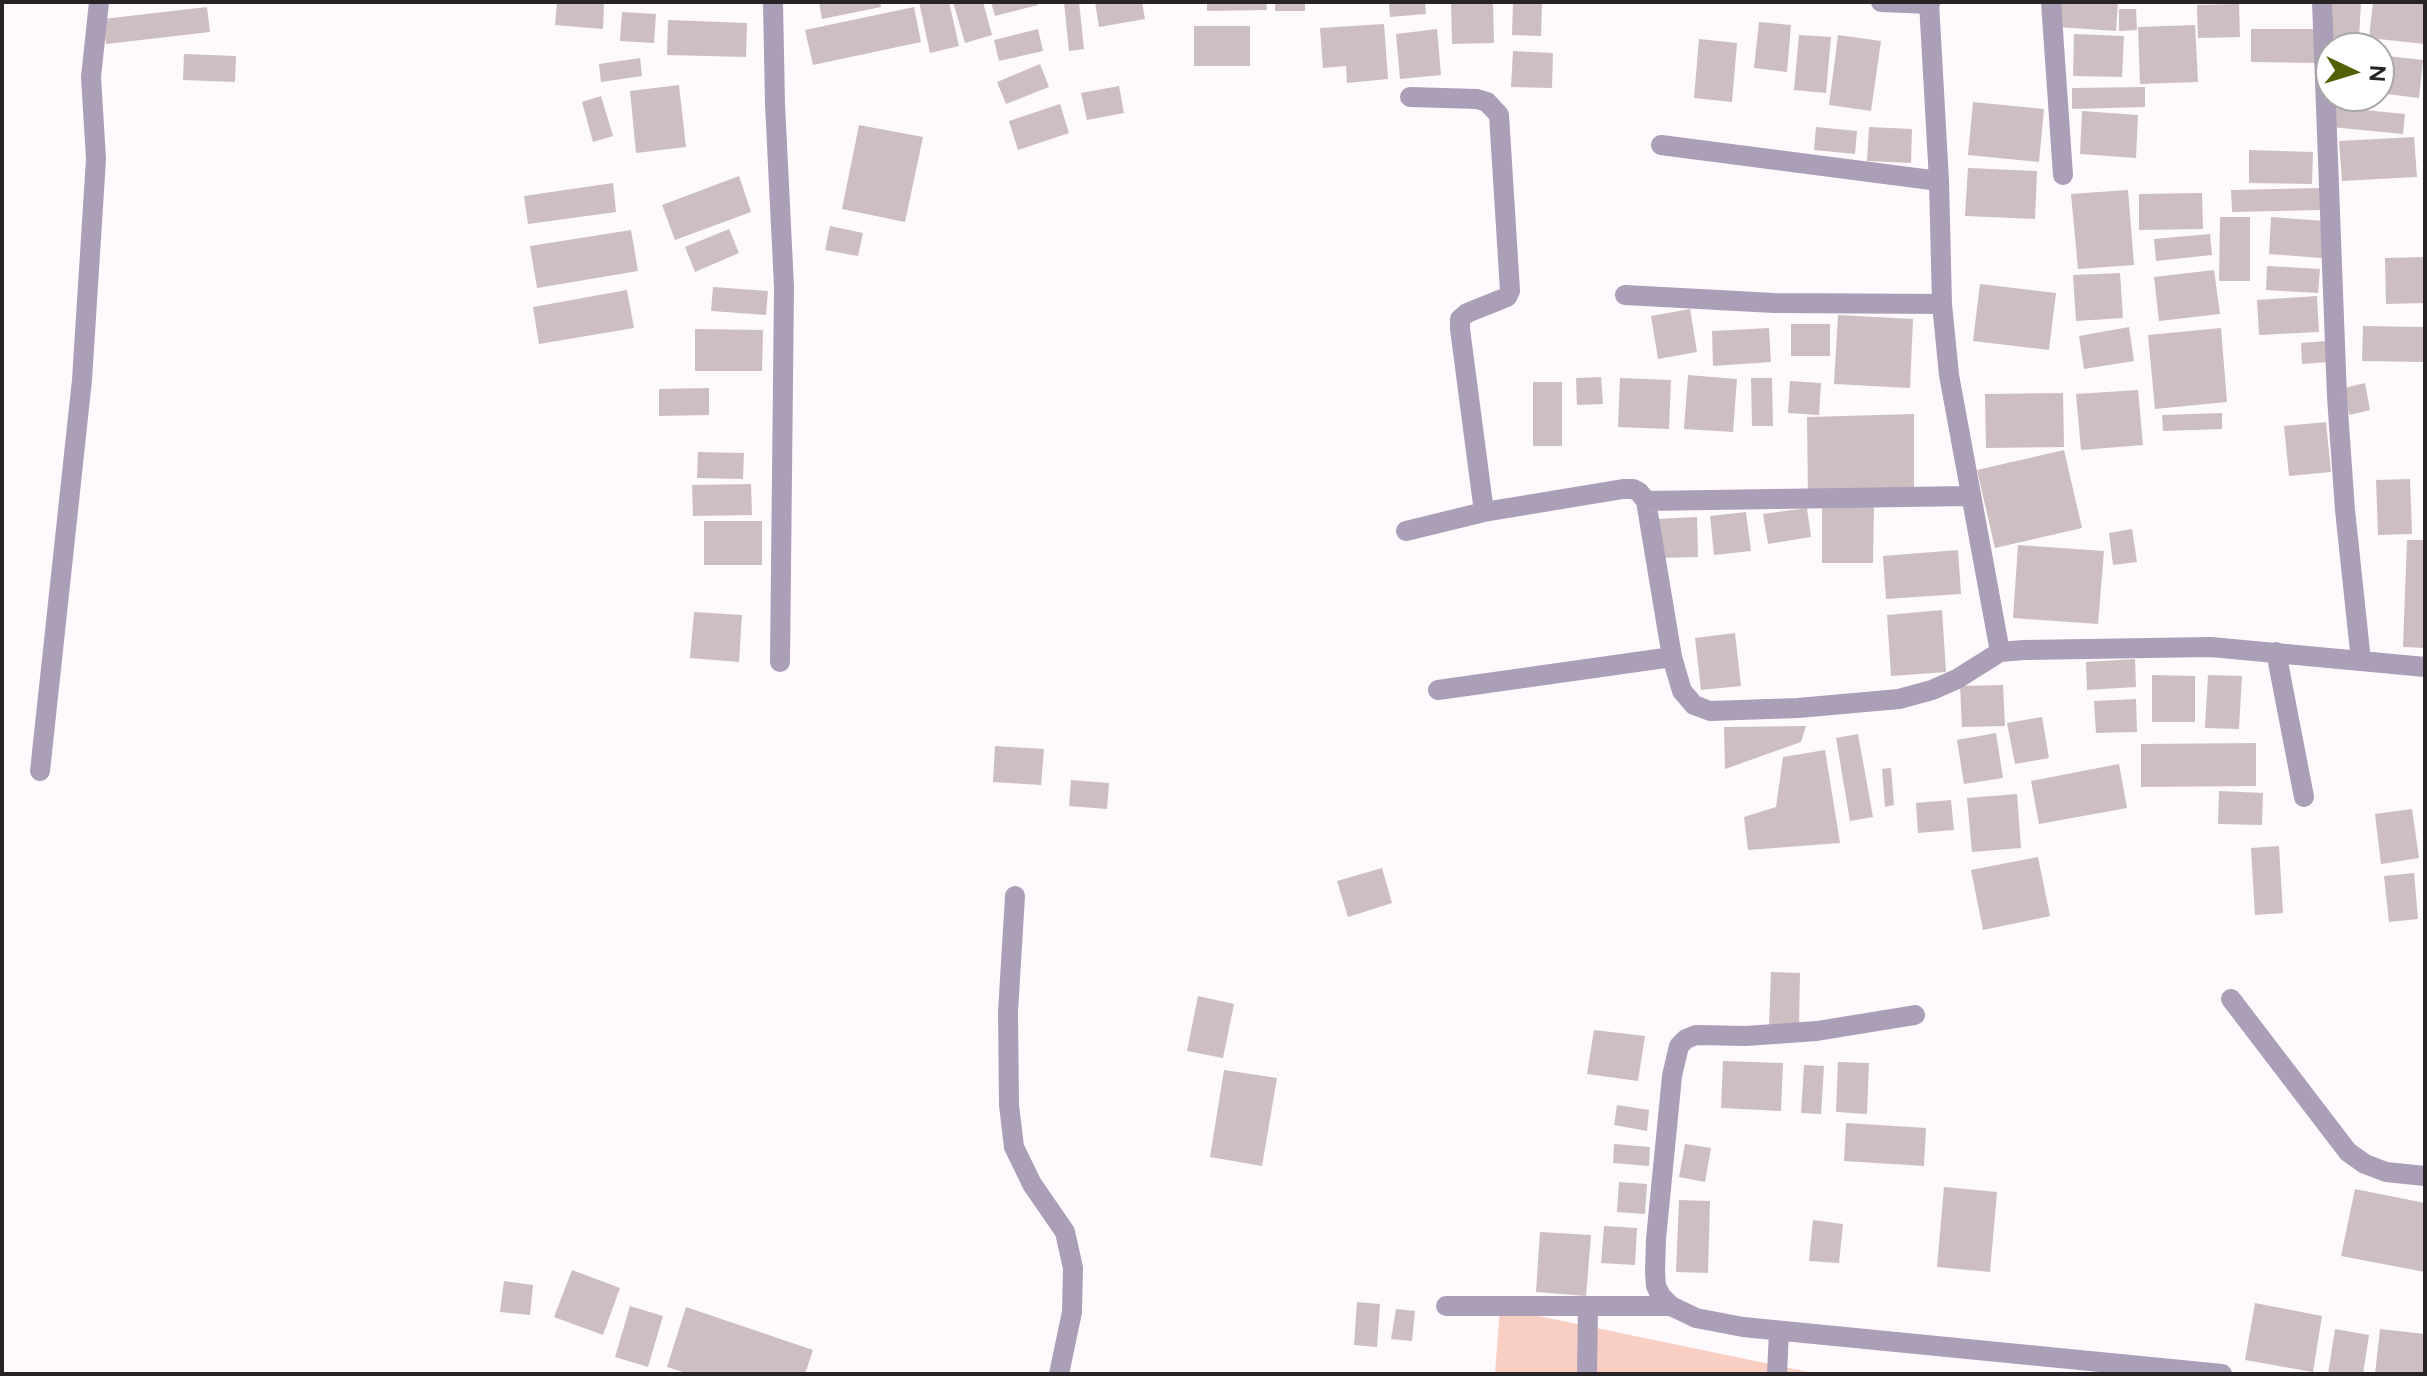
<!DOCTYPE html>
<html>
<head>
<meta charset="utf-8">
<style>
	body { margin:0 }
	#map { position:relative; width:2427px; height:1376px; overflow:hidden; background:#fef9fc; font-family:Figtree,sans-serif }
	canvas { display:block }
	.frame { position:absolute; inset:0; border:4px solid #272326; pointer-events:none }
	.north { position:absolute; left:2315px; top:32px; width:80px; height:80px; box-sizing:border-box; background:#fff; border:2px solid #a9a7a8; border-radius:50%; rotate:94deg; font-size:22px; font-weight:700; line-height:32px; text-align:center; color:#272326 }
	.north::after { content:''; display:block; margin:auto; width:28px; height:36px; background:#516104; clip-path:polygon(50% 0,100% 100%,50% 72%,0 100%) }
</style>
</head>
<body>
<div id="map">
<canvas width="2427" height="1376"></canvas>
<div class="frame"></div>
<div class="north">N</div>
</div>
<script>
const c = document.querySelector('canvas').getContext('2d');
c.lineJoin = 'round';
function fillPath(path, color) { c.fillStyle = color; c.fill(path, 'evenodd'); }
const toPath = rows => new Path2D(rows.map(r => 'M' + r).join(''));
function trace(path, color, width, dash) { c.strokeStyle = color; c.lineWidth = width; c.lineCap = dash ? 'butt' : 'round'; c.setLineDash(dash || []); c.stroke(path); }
fillPath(toPath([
	[1500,1308,1813,1373,1852,1374,1495,1374]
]), '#f9cec3');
fillPath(toPath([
	[557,2,604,2,603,29,555,25],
	[819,2,880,2,881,7,822,19],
	[919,2,949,2,959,46,930,53],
	[953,2,983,2,992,35,965,43],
	[991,2,1037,2,1038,5,995,16],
	[1064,2,1079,2,1084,49,1069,51],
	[1095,2,1142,2,1145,19,1099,27],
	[1207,2,1266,2,1267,10,1207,11],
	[1275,2,1305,2,1305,11,1275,11],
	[1389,2,1425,2,1426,14,1390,17],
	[1451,2,1493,2,1494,43,1452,44],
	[1513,2,1542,2,1541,36,1512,35],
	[2061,2,2118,2,2116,31,2058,27],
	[2328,2,2361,2,2359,39,2327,37],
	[2373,2,2425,2,2425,44,2369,38],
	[2239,4,2240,37,2198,38,2197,5],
	[207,7,210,32,106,44,103,19],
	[914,7,921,42,813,65,805,30],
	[2119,9,2136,9,2137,30,2119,31],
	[622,12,656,14,654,43,620,41],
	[668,20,747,23,746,57,667,55],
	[1759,22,1791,25,1787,72,1754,68],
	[1384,24,1388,79,1347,83,1346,66,1323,68,1320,28],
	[2195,25,2198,82,2140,84,2138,27],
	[1194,26,1250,26,1250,66,1194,66],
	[1038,29,1043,51,999,61,994,40],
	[1437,29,1441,75,1400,79,1396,34],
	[2251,29,2318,29,2318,63,2251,62],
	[2074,34,2124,36,2122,77,2073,76],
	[1799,35,1831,37,1826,93,1794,90],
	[1838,35,1881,41,1871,111,1829,105],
	[1699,39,1737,43,1732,102,1694,98],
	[1513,51,1553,53,1552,88,1511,87],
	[184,54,236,56,235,82,183,80],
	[2379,55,2423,60,2419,98,2379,93],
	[640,58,642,76,601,82,599,64],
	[1040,64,1049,87,1006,104,997,82],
	[679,85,686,147,636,153,630,91],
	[1119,86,1124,113,1087,120,1081,93],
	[2145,87,2145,107,2072,109,2072,88],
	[601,96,613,136,593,142,582,102],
	[1973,102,2044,109,2039,162,1968,155],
	[1060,104,1069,133,1018,150,1009,121],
	[2334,107,2405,114,2403,134,2331,127],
	[2082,111,2138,115,2136,158,2080,154],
	[859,125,923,137,905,222,842,209],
	[1816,127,1857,131,1855,154,1814,150],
	[1869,127,1912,129,1911,163,1867,161],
	[2414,137,2417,177,2342,181,2339,141],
	[2249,150,2313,152,2312,184,2249,183],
	[1968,168,2037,171,2035,219,1965,216],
	[739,176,751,212,675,240,662,205],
	[613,183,616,212,528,224,524,196],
	[2321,188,2322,210,2232,212,2231,190],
	[2128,190,2134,265,2078,269,2071,194],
	[2202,193,2203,229,2139,230,2139,194],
	[2220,217,2250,217,2250,281,2219,281],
	[2271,217,2325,221,2322,258,2269,254],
	[830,226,863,233,858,256,825,250],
	[729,229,739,253,695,272,685,247],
	[631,230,638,271,537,288,530,246],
	[2210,234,2212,255,2156,261,2154,239],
	[2425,257,2425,303,2386,304,2385,258],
	[2267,266,2320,269,2318,293,2266,290],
	[2214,270,2220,314,2159,321,2154,277],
	[2120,273,2123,318,2076,321,2073,275],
	[1980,284,2056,293,2049,350,1973,341],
	[713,287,768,291,766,315,711,311],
	[627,290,634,328,539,344,533,307],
	[2317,296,2319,332,2259,335,2257,300],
	[1690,309,1697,352,1658,359,1651,316],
	[1838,315,1913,319,1910,388,1834,384],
	[1791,324,1830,324,1830,356,1791,356],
	[2363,326,2425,327,2425,362,2362,361],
	[2129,327,2134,361,2084,369,2079,336],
	[1769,328,1771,362,1713,366,1712,331],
	[2221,328,2227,402,2155,409,2148,335],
	[695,329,763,330,762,371,695,371],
	[2327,341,2329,362,2302,364,2301,343],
	[1688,375,1737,379,1733,432,1684,429],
	[1601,377,1603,404,1577,405,1576,378],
	[1620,378,1671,380,1669,429,1618,427],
	[1751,378,1772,378,1773,426,1752,426],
	[1790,381,1821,383,1819,415,1788,413],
	[1533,382,1562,382,1562,446,1533,446],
	[2365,383,2370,410,2349,415,2344,388],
	[709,388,709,415,659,416,659,389],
	[2138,390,2143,445,2081,450,2076,394],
	[2063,393,2064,447,1986,448,1985,394],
	[2222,413,2222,429,2163,431,2162,415],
	[1914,414,1914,492,1808,495,1807,417],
	[2326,422,2331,472,2289,476,2284,426],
	[2064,450,2082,528,1995,548,1977,470],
	[698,452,744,453,743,479,697,478],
	[2410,479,2412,534,2378,535,2376,480],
	[751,484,752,515,693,516,692,485],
	[1822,506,1874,506,1873,563,1822,563],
	[1807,508,1811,537,1768,544,1763,514],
	[1746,512,1751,551,1714,555,1710,516],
	[1697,517,1698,557,1658,558,1657,519],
	[704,521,762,521,762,565,704,565],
	[2132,529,2137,562,2113,565,2109,533],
	[2407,540,2425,540,2425,648,2403,647],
	[2018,545,2104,551,2098,624,2013,618],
	[1958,550,1961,594,1886,599,1883,556],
	[1942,610,1946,672,1891,676,1887,615],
	[694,612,742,615,739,662,690,658],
	[1735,633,1741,686,1701,690,1695,638],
	[2135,659,2136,687,2087,690,2086,662],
	[2152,675,2195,676,2195,722,2152,722],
	[2208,675,2242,676,2239,729,2205,728],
	[2003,685,2005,726,1962,727,1960,686],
	[2136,699,2137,732,2096,733,2094,701],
	[2042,717,2049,758,2015,764,2007,723],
	[1806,726,1801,742,1725,769,1724,727],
	[1996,733,2003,778,1964,784,1957,740],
	[1858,734,1873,817,1850,821,1836,738],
	[2256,743,2256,786,2141,787,2141,744],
	[995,746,1044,749,1041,785,993,782],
	[1825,750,1840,843,1748,850,1744,817,1776,807,1783,757],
	[2119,764,2127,808,2039,824,2031,781],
	[1891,768,1894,805,1885,807,1882,769],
	[1071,780,1109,783,1107,809,1069,806],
	[2219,791,2263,793,2262,825,2218,824],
	[2017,794,2021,848,1972,852,1967,798],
	[1951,800,1954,830,1918,833,1916,803],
	[2412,809,2419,858,2381,864,2375,814],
	[2279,846,2283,913,2255,915,2251,848],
	[2038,857,2050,916,1983,930,1971,870],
	[1382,868,1392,903,1348,917,1337,881],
	[2414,873,2418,919,2389,922,2384,876],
	[1771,972,1800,973,1799,1028,1769,1027],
	[1198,996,1234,1004,1223,1058,1187,1051],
	[1594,1030,1645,1036,1638,1081,1587,1074],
	[1723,1061,1783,1063,1781,1111,1721,1108],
	[1838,1062,1869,1063,1867,1114,1836,1112],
	[1804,1065,1824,1066,1821,1114,1801,1113],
	[1224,1070,1277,1078,1262,1166,1210,1157],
	[1617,1105,1649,1110,1647,1131,1614,1125],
	[1846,1123,1926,1128,1924,1166,1844,1161],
	[1614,1144,1650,1147,1649,1166,1613,1163],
	[1685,1144,1711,1148,1705,1182,1679,1177],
	[1619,1182,1647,1184,1645,1214,1617,1212],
	[1944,1187,1997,1192,1990,1272,1937,1267],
	[2355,1189,2425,1203,2425,1272,2341,1256],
	[1679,1200,1710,1201,1708,1273,1676,1272],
	[1813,1220,1843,1224,1839,1263,1809,1261],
	[1604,1226,1637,1228,1635,1265,1601,1263],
	[1540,1232,1591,1235,1586,1296,1536,1292],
	[572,1270,620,1288,603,1335,554,1317],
	[504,1281,533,1285,530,1315,500,1312],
	[1357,1302,1380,1304,1377,1347,1354,1345],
	[2255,1303,2322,1316,2313,1372,2245,1360],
	[630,1306,663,1316,648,1367,615,1357],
	[686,1307,813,1350,805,1374,689,1374,667,1367],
	[1396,1309,1415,1311,1412,1341,1391,1339],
	[2335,1329,2369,1335,2363,1374,2328,1374],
	[2380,1329,2425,1334,2425,1374,2375,1374]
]), '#cdbfc1');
trace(toPath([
	[773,2,775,104,784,287,780,662],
	[1881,2,1930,4],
	[1929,2,1939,181,1942,304,1949,375,2000,652],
	[2051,2,2063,175],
	[2322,2,2337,397,2345,510,2361,661],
	[1410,97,1477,99,1487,102,1499,115,1510,291,1507,297,1467,313,1460,319,1460,329,1484,512],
	[1661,145,1939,181],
	[1625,295,1774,303,1942,304],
	[1646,501,1969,496],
	[1406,531,1484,512,1623,489,1633,489,1639,492,1646,501,1672,657,1682,691,1694,705,1710,711,1798,708,1899,699,1932,690,1957,679,2000,652,2024,650,2211,647,2425,667],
	[2276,652,2304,797],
	[1438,690,1672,657],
	[40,771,82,380,96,159,91,77,99,2],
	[1015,896,1008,1012,1009,1105,1014,1147,1032,1184,1065,1232,1073,1268,1072,1312,1059,1374],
	[2231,999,2348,1152,2365,1164,2386,1172,2425,1176],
	[1915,1015,1817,1031,1746,1036,1696,1035,1686,1039,1679,1046,1672,1076,1656,1239,1655,1272,1656,1286,1661,1296,1671,1306,1696,1318,1743,1327,2222,1374],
	[1446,1306,1671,1306],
	[1587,1374,1588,1307],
	[1777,1374,1779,1331]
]), '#ab9eb7', 20);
</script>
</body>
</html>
